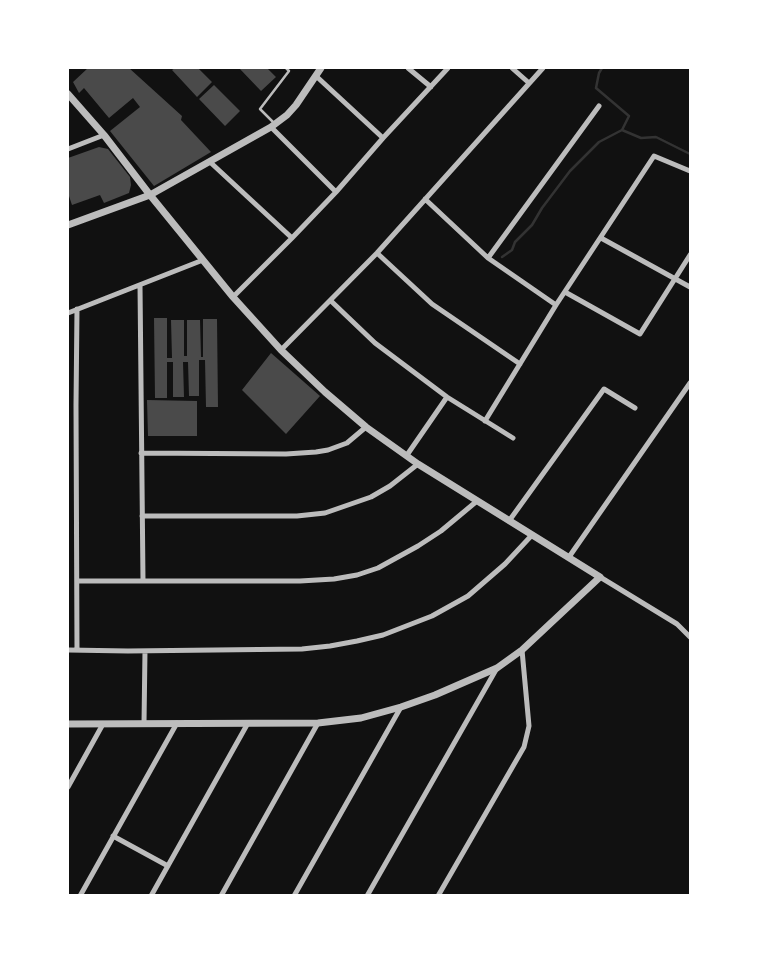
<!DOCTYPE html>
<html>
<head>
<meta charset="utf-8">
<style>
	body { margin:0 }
	#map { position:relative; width:758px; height:963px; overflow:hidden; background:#111; font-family:Poppins,sans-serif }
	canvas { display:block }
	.frame { position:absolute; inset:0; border:69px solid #fff; pointer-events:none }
</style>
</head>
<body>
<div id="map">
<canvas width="758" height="963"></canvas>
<div class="frame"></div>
</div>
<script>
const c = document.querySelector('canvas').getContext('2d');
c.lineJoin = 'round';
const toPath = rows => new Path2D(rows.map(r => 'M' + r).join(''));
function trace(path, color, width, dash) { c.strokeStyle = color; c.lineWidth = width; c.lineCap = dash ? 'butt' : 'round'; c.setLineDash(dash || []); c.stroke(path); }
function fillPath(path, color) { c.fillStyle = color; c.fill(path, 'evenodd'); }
trace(toPath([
	[602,68,599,73,596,88,629,116,622,130],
	[502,257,512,250,515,242,532,225,542,208,570,171,599,142,622,130,641,138,656,137,690,154]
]), '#333', 2.5);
fillPath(toPath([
	[88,68,129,68,182,116,181,120,211,152,154,186,110,131,140,107,133,98,109,118,84,88,79,93,73,82],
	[175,68,198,68,212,82,197,97,172,70],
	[239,68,267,68,276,77,261,91],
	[214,85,240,111,225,126,199,99],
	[99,147,108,149,130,177,131,185,129,193,104,203,100,195,72,205,68,193,68,158],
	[154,318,167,318,167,358,172,358,171,320,184,320,184,356,187,356,187,320,200,320,201,357,203,357,203,319,217,319,218,407,206,407,205,360,199,360,199,396,189,396,188,362,183,362,184,397,173,397,173,362,167,362,167,398,155,398],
	[271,353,320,396,286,434,242,390],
	[147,400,197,401,197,436,148,436]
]), '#4a4a4a');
trace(toPath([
	[274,123,260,109,289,71,286,68]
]), '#bcbcbc', 2.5);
trace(toPath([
	[408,68,431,87],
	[512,68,529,83],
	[316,76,383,138],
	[271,127,336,192],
	[68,149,104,135],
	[210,162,292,238],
	[425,199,488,258,556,305],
	[601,238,690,287],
	[377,253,432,304,520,364],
	[488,258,599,106],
	[140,285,143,581],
	[565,292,640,334,690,255],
	[233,297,292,238,336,192,383,138,448,68],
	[331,301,375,343,447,397,513,438],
	[77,309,76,405,77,650],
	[68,313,203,260],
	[281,350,377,253,543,68],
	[485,421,556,305,654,156,690,171],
	[141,453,286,454,316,452,328,450,347,443,366,427],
	[407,455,447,397],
	[142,516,297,516,325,513,371,497,390,486,418,464],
	[509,521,604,389,635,408],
	[569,557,690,383],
	[600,577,677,624,690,637],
	[78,581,300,581,334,579,357,575,378,568,418,546,441,531,477,501],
	[68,650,128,651,302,649,330,646,357,641,383,635,432,616,468,596,505,564,532,535],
	[144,723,145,651],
	[68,787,103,724],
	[113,836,168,866],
	[80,896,177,723],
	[151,896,248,723],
	[221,896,318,723],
	[294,896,401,707],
	[367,896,497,668],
	[438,896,524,747,529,726,522,650]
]), '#bcbcbc', 5);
trace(toPath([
	[68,94,104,135,150,195,233,297,281,350,325,392,366,427,418,464,600,577,522,650,497,668,435,695,401,707,361,718,318,723,68,724],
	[68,225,150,195,271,127,287,115,296,105,321,68]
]), '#bcbcbc', 7);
</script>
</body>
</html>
